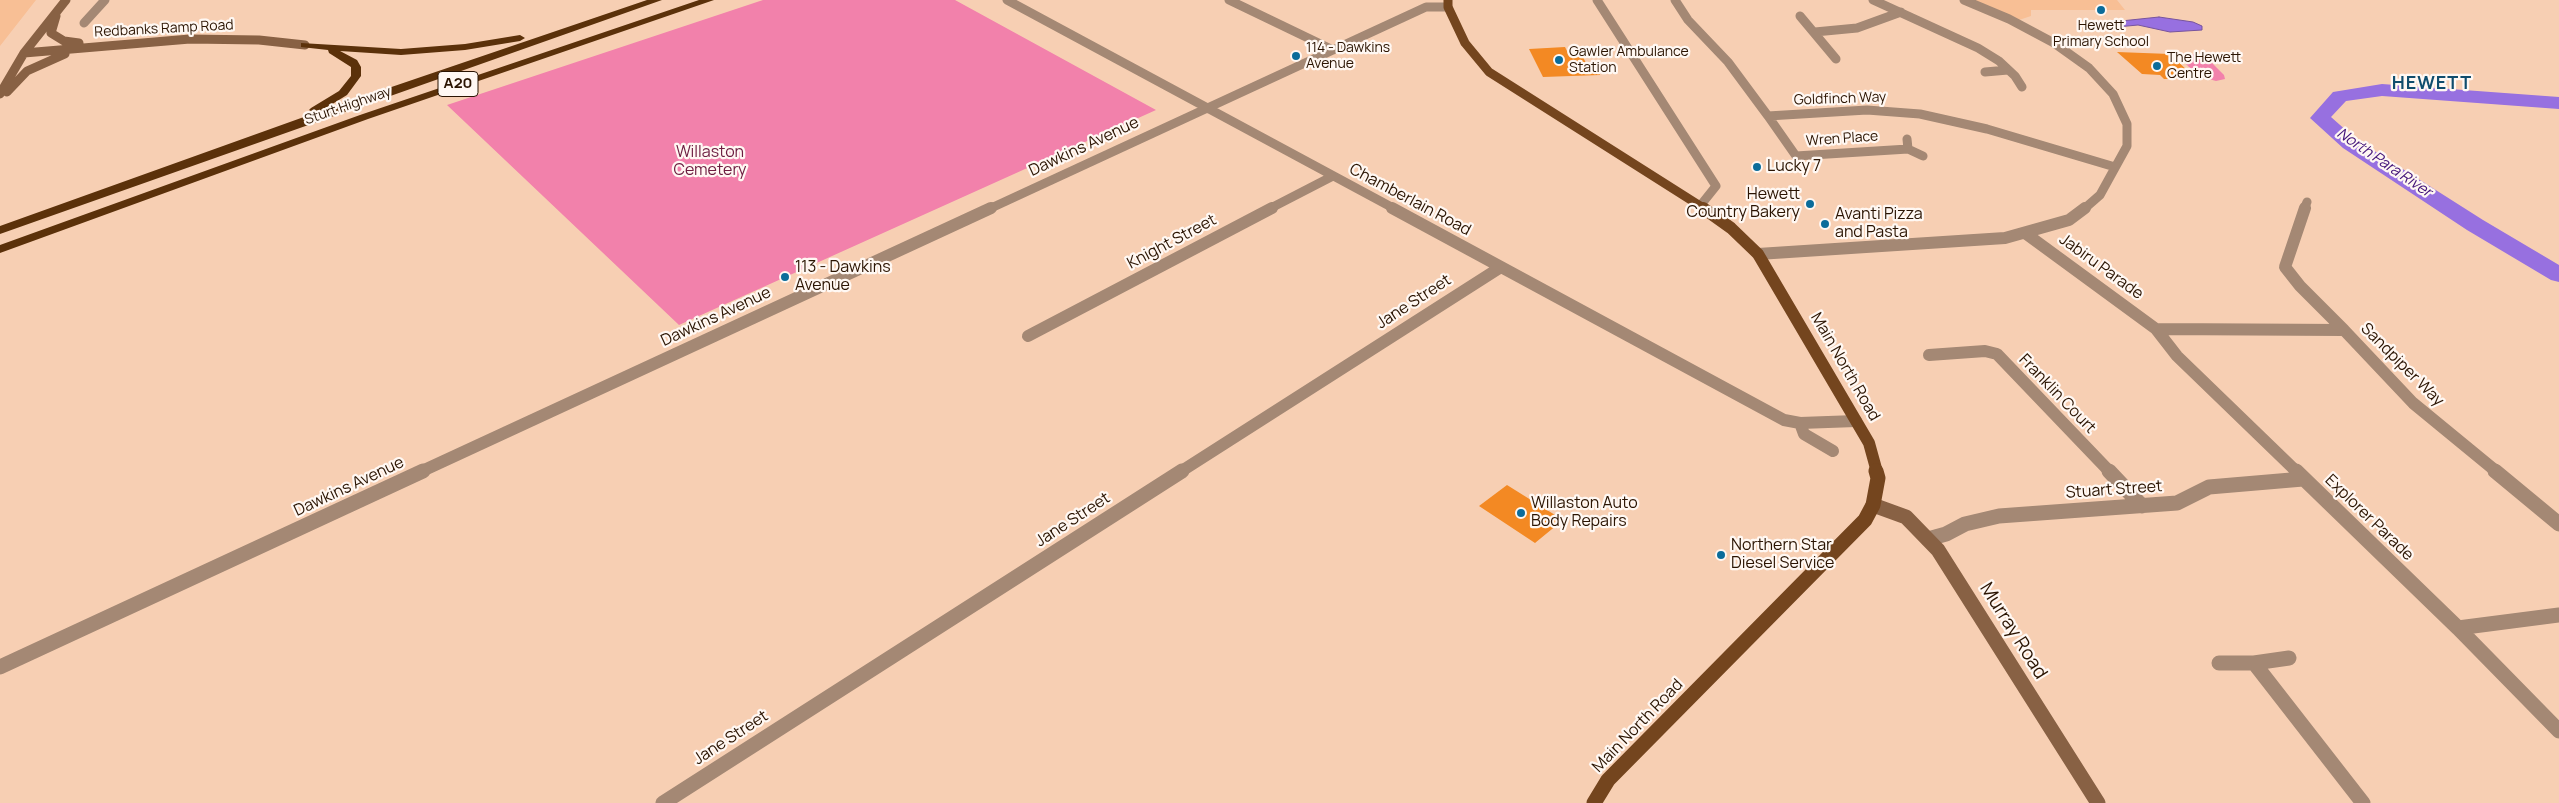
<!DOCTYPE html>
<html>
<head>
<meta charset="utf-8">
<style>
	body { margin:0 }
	canvas { display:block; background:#f7cfb3 }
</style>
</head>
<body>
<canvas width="2559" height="803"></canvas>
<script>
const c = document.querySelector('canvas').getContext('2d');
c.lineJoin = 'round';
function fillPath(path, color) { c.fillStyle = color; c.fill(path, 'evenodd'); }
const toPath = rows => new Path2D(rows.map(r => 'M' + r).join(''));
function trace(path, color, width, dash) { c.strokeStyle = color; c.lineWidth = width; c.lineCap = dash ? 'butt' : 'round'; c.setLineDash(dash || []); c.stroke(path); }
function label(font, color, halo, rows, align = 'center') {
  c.font = font + ' Manrope,sans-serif'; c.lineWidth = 4.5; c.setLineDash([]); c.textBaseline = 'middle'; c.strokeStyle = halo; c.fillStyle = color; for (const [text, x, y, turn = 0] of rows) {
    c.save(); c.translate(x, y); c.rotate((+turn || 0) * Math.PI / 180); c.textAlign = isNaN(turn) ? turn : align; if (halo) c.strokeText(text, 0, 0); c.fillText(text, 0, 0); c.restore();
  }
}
fillPath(toPath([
	[0,0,36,0,0,46],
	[1972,0,2117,0,2125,10,2031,10,2031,16,2019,20]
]), '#f8bf95');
fillPath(toPath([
	[763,0,955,0,1156,110,679,325,447,105],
	[2187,53,2206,57,2224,75,2225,79,2216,81,2198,76,2180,58,2181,54]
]), '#f281ab');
const water = toPath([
	[2159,17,2193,22,2202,26,2202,30,2170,32,2138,25,2096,29,2083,25,2159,17]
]);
fillPath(water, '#9770e0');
trace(water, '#77549d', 1);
fillPath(toPath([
	[2382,84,2559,97,2559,109,2382,96,2346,101,2331,117,2357,140,2483,220,2559,265,2559,282,2551,280,2467,230,2343,148,2310,118,2333,92,2382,84]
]), '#9770e0');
fillPath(toPath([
	[1565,47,1570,57,1583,57,1586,63,1593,63,1600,75,1543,77,1529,49],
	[2117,52,2170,54,2192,75,2183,75,2187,79,2164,79,2160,75,2142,74],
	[1507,485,1563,520,1535,543,1479,506]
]), '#f38923');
trace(toPath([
	[1007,0,1395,209],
	[1229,0,1333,50],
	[1597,0,1716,186,1700,206],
	[1675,0,1688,20,1728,62,1768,116,1867,110,1920,114,1987,129,2115,167],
	[1873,0,1978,48,1999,61,2015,76,2022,87],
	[1964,0,2009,19,2054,43,2089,68,2113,94,2127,124,2127,146,2100,195,2084,209],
	[1800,16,1836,59],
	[84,23,105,0],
	[1815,32,1857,28,1901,12],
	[1985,72,2008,70],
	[1768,116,1796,156,1908,149,1907,139],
	[1908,149,1923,156],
	[989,209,1426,7,1448,7],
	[1269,209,1331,177],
	[2304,209,2307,202]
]), '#a48874', 9);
trace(toPath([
	[1392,208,1784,420,1800,423,1856,421],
	[2305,208,2285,267,2300,286,2344,330],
	[2025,233,2156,329,2177,356,2297,472],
	[1758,254,2005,238,2069,220,2085,208],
	[2156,329,2344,330,2413,403,2497,472],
	[1028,336,1272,208],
	[1929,355,1985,351,1997,354,2110,472],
	[1800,423,1804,434,1833,451],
	[420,472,991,208],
	[1180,472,1501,267]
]), '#a48874', 12);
trace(toPath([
	[2109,471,2142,506],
	[2296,471,2458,628,2559,731],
	[2495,471,2559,524],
	[1928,539,1946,534,1965,524,1999,516,2177,503,2209,487,2303,479],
	[2458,628,2559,615],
	[2219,663,2254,663,2289,658],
	[2254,663,2363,803],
	[0,667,423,471],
	[663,803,1182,471]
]), '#a48874', 15);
trace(toPath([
	[56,16,51,33,64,41,79,43],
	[24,53,190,39,259,40,305,45],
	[7,92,27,71,65,54],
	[0,94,24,53,66,0]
]), '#886144', 9);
trace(toPath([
	[1873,505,1906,517,1938,550,2098,803]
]), '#886144', 15);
trace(toPath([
	[1448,0,1448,7,1465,43,1489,72,1705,209]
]), '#74451e', 9);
trace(toPath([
	[1703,208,1731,228,1758,254,1869,443,1877,472]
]), '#74451e', 12);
trace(toPath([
	[1594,803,1608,780,1865,520,1873,505,1878,478,1876,471]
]), '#74451e', 15);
fillPath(toPath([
	[647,0,662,0,0,234,0,226,315,113,309,110,311,108,339,91,351,76,351,67,329,53,328,50,301,47,301,43,401,49,465,44,520,35,525,38,520,41,465,50,401,55,340,51,357,60,361,67,361,76,347,95,321,111,647,0],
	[699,0,714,0,368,119,0,253,0,245,360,115,699,0]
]), '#5b310a');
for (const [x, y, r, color] of [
	[2101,10,5,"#0b6c9a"],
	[1296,56,5,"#0b6c9a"],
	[1559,60,5,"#0b6c9a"],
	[2157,66,5,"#0b6c9a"],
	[1757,167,5,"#0b6c9a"],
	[1810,204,5,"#0b6c9a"],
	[1825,224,5,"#0b6c9a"],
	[785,277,5,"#0b6c9a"],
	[1521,513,5,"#0b6c9a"],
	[1721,555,5,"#0b6c9a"]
]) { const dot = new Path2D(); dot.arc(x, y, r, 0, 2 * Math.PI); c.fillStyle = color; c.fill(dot); trace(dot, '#fff8f3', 2); }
label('14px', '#2b1402', '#fff8f3', [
	["Hewett",2101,26,"center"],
	["Primary School",2101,42,"center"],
	["114 - Dawkins",1306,48],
	["Avenue",1306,64],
	["Gawler Ambulance",1569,52],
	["Station",1569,68],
	["The Hewett",2167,58],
	["Centre",2167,74]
], 'left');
label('14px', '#2b1402', '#fff8f3', [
	["Redbanks Ramp Road",164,29,-3],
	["Goldfinch Way",1840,99,-2],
	["Sturt Highway",348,106,-19],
	["Wren Place",1842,139,-4]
]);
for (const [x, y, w] of [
	[458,84,40]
]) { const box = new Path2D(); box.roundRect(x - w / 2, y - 12.5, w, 25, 4); c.fillStyle = '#fff8f3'; c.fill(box); trace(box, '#2b1402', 1); }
label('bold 15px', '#2b1402', null, [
	["A20",458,84]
]);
label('italic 15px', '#421379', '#fff8f3', [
	["North Para River",2384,163,34]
]);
label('16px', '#2b1402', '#fff8f3', [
	["Dawkins Avenue",1084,147,-25],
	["Chamberlain Road",1410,200,28],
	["Knight Street",1172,242,-28],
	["Jabiru Parade",2101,267,36],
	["Jane Street",1414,302,-33],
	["Dawkins Avenue",716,317,-25],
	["Sandpiper Way",2402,365,45],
	["Main North Road",1845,367,60],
	["Franklin Court",2057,394,46],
	["Dawkins Avenue",349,487,-25],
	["Stuart Street",2114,490,-4],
	["Explorer Parade",2369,518,44],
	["Jane Street",1073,520,-33],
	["Main North Road",1638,726,-46],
	["Jane Street",731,738,-33]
]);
label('16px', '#6d1d40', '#fff8f3', [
	["Willaston",710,153],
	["Cemetery",710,171]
]);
label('16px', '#2b1402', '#fff8f3', [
	["Lucky 7",1767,167],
	["Hewett",1800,195,"right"],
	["Country Bakery",1800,213,"right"],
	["Avanti Pizza",1835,215],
	["and Pasta",1835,233],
	["113 - Dawkins",795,268],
	["Avenue",795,286],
	["Willaston Auto",1531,504],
	["Body Repairs",1531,522],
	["Northern Star",1731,546],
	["Diesel Service",1731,564]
], 'left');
c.letterSpacing = '1px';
label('bold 18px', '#104d6d', '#fff8f3', [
	["HEWETT",2432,84]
]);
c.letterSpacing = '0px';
label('19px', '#2b1402', '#fff8f3', [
	["Murray Road",2013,631,58]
]);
</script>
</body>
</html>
